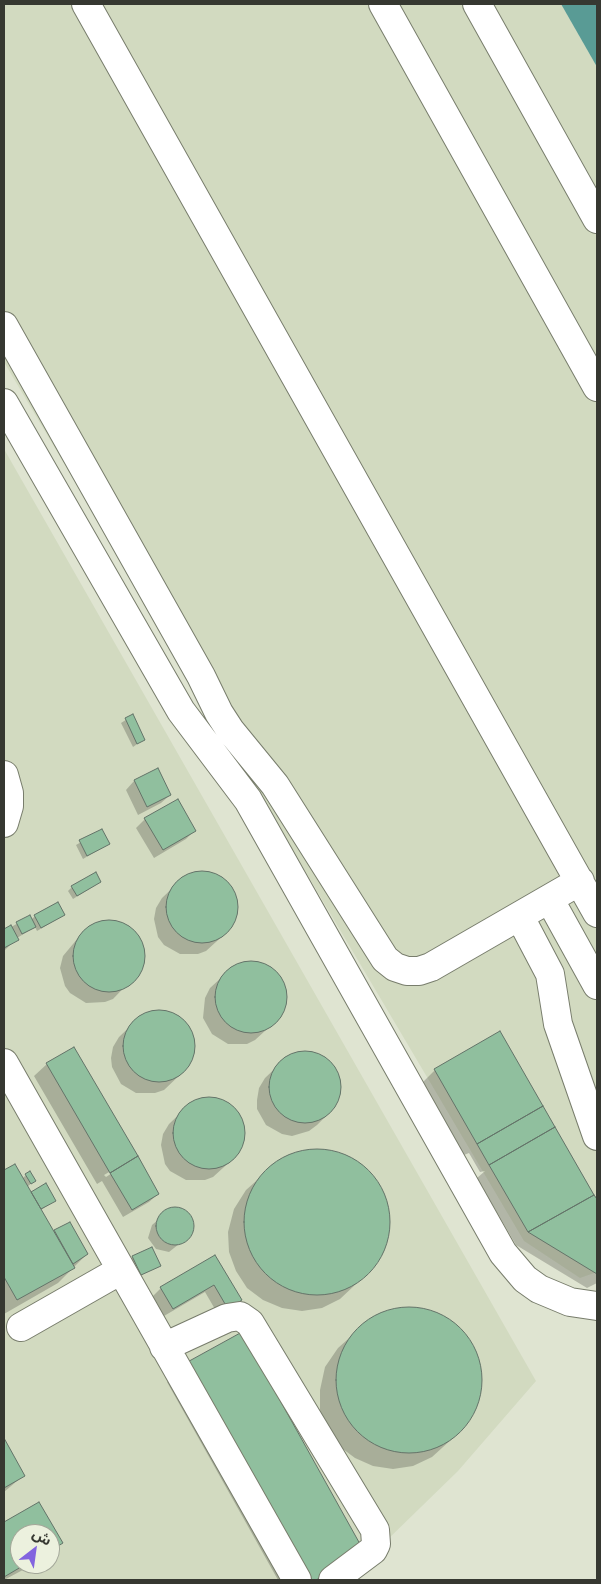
<!DOCTYPE html>
<html>
<head>
<meta charset="utf-8">
<style>
	body { margin:0 }
	#map { position:relative; width:601px; height:1584px; overflow:hidden; background:#dfe4d1; font-family:Commissioner,"Noto Sans Arabic",sans-serif }
	canvas { display:block }
	.frame { position:absolute; inset:0; border:5px solid #363831; pointer-events:none }
	.north { position:absolute; left:10px; top:1524px; width:50px; height:50px; box-sizing:border-box; background:#ecf1de; border:1px solid #a3a799; border-radius:50%; rotate:30deg; font-size:14px; font-weight:700; line-height:20px; text-align:center; color:#363831 }
	.north::after { content:''; display:block; margin:auto; width:18px; height:22px; background:#8264df; clip-path:polygon(50% 0,100% 100%,50% 72%,0 100%) }
</style>
</head>
<body>
<div id="map">
<canvas width="601" height="1584"></canvas>
<div class="frame"></div>
<div class="north">ش</div>
</div>
<script>
const c = document.querySelector('canvas').getContext('2d');
c.lineJoin = 'round';
function fillPath(path, color) { c.fillStyle = color; c.fill(path, 'evenodd'); }
const toPath = rows => new Path2D(rows.map(r => 'M' + r).join(''));
function trace(path, color, width, dash) { c.strokeStyle = color; c.lineWidth = width; c.lineCap = dash ? 'butt' : 'round'; c.setLineDash(dash || []); c.stroke(path); }
fillPath(toPath([
	[4,4,561,4,597,67,597,1272,580,1278,524,1241,4,362],
	[4,449,536,1381,458,1471,346,1580,4,1580],
	[20,1534,50,1534,50,1564,20,1564]
]), '#d2dac0');
fillPath(toPath([
	[561,4,597,4,597,67]
]), '#599b95');
fillPath(toPath([
	[132,716,143,740,133,747,121,723],
	[157,770,170,795,161,803,138,815,126,790,134,781],
	[145,819,194,831,186,839,154,858,136,828],
	[102,830,108,844,83,859,76,845],
	[195,873,207,873,218,876,227,883,234,892,237,904,236,915,227,932,206,951,198,954,180,954,164,945,158,937,154,919,156,908,162,898,184,877],
	[100,882,73,899,68,891,72,887],
	[64,915,37,931,35,927,17,938,4,951,4,931,29,917,31,920,35,916],
	[102,921,113,921,124,924,134,931,140,941,143,952,143,964,139,972,113,999,105,1002,86,1003,70,993,65,986,60,968,63,956,78,938,91,925],
	[255,962,276,973,282,982,285,994,285,1005,276,1021,255,1040,247,1044,228,1044,212,1034,203,1018,205,998,210,988,233,967],
	[152,1012,163,1012,175,1015,184,1022,191,1032,194,1043,193,1054,184,1071,164,1090,155,1093,136,1093,121,1084,112,1067,111,1058,113,1047,119,1037,141,1016],
	[500,1033,597,1200,597,1283,587,1288,516,1245,477,1178,485,1171,480,1172,469,1153,464,1155,422,1083,435,1070],
	[298,1053,309,1053,321,1056,330,1063,337,1073,340,1084,339,1095,330,1112,317,1125,309,1131,292,1136,282,1134,266,1125,257,1109,257,1100,259,1088,265,1078,287,1057],
	[47,1064,158,1194,149,1202,123,1217,102,1181,97,1184,34,1076],
	[123,1164,123,1166,106,1177,104,1175],
	[202,1099,213,1099,224,1102,234,1109,240,1119,243,1142,234,1158,213,1177,205,1180,186,1180,170,1171,165,1164,161,1145,163,1134,169,1124,191,1103],
	[326,1150,348,1156,367,1170,381,1188,389,1210,389,1233,383,1253,372,1269,340,1299,322,1308,302,1311,282,1308,263,1300,247,1288,236,1271,229,1252,228,1232,234,1209,246,1190,281,1159,303,1151],
	[15,1165,22,1179,26,1175,34,1181,27,1187,31,1194,54,1201,41,1210,53,1232,69,1223,87,1254,58,1283,4,1314,4,1172],
	[172,1208,185,1211,193,1223,189,1236,169,1252,156,1249,148,1238,152,1225],
	[133,1257,160,1265,136,1278,129,1261],
	[215,1257,241,1300,219,1316,205,1292,164,1316,152,1297,161,1288],
	[417,1308,439,1314,459,1328,473,1346,480,1368,481,1391,475,1410,464,1428,432,1457,413,1466,393,1469,373,1466,355,1458,339,1446,327,1429,320,1410,320,1390,325,1367,338,1348,373,1317,394,1309],
	[183,1366,327,1580,278,1580,167,1382],
	[4,1440,24,1475,4,1492],
	[39,1503,61,1543,50,1554,50,1534,20,1534,20,1564,34,1564,4,1580,4,1523]
]), '#0003');
const building = toPath([
	[133,714,145,740,137,744,125,718,133,714],
	[158,768,171,795,147,807,134,780,158,768],
	[178,799,196,831,163,850,144,818,178,799],
	[102,829,110,844,87,856,79,840,102,829],
	'166 907a36 36 0 1 1 72 0a36 36 0 1 1-72 0Z',
	[96,872,101,882,77,896,71,886,96,872],
	[58,902,65,915,41,928,34,915,58,902],
	[30,915,36,927,22,934,16,922,30,915],
	'73 956a36 36 0 1 1 72 0a36 36 0 1 1-72 0Z',
	[11,925,19,940,4,948,4,929,11,925],
	'215 997a36 36 0 1 1 72 0a36 36 0 1 1-72 0Z',
	'123 1046a36 36 0 1 1 72 0a36 36 0 1 1-72 0Z',
	[500,1031,543,1106,477,1144,434,1069,500,1031],
	[74,1047,138,1156,110,1173,46,1063,74,1047],
	'269 1087a36 36 0 1 1 72 0a36 36 0 1 1-72 0Z',
	'173 1133a36 36 0 1 1 72 0a36 36 0 1 1-72 0Z',
	[543,1106,555,1127,489,1165,477,1144,543,1106],
	[555,1127,594,1195,528,1232,489,1165,555,1127],
	'244 1222a73 73 0 1 1 146 0a73 73 0 1 1-146 0Z',
	[138,1156,159,1194,132,1210,110,1173,138,1156],
	[15,1164,75,1268,17,1300,4,1277,4,1170,15,1164],
	[30,1171,36,1181,31,1184,25,1174,30,1171],
	[46,1183,56,1201,41,1209,31,1192,46,1183],
	[594,1195,597,1199,597,1274,528,1232,594,1195],
	'156 1226a19 19 0 1 1 38 0a19 19 0 1 1-38 0Z',
	[70,1222,88,1254,73,1264,54,1230,70,1222],
	[152,1247,161,1266,141,1275,132,1256,152,1247],
	[215,1255,242,1300,228,1309,214,1285,173,1309,160,1287,215,1255],
	'336 1380a73 73 0 1 1 146 0a73 73 0 1 1-146 0Z',
	[242,1332,365,1553,316,1580,303,1580,182,1365,242,1332],
	[4,1438,25,1476,4,1488,4,1438],
	[39,1502,63,1543,50,1551,50,1534,20,1534,20,1564,26,1564,4,1577,4,1522,39,1502]
]);
fillPath(building, '#90bf9e');
trace(building, '#647469', 1);
const minor = toPath([
	[86,4,597,913],
	[383,4,597,387],
	[477,4,597,219],
	[4,326,201,676,219,713,230,730,275,785,385,959,395,967,407,971,419,971,431,967,580,881],
	[4,403,181,711,248,800,503,1253,525,1279,539,1289,570,1302,597,1306],
	[4,775,9,793,9,806,4,823],
	[550,900,597,985],
	[520,917,550,974,558,1024,597,1136],
	[4,1063,297,1580],
	[21,1327,121,1270],
	[164,1347,227,1318,240,1316,250,1323,375,1530,376,1544,373,1550,333,1580]
]);
trace(minor, '#787d6c', 30);
trace(minor, '#fff', 28);
</script>
</body>
</html>
